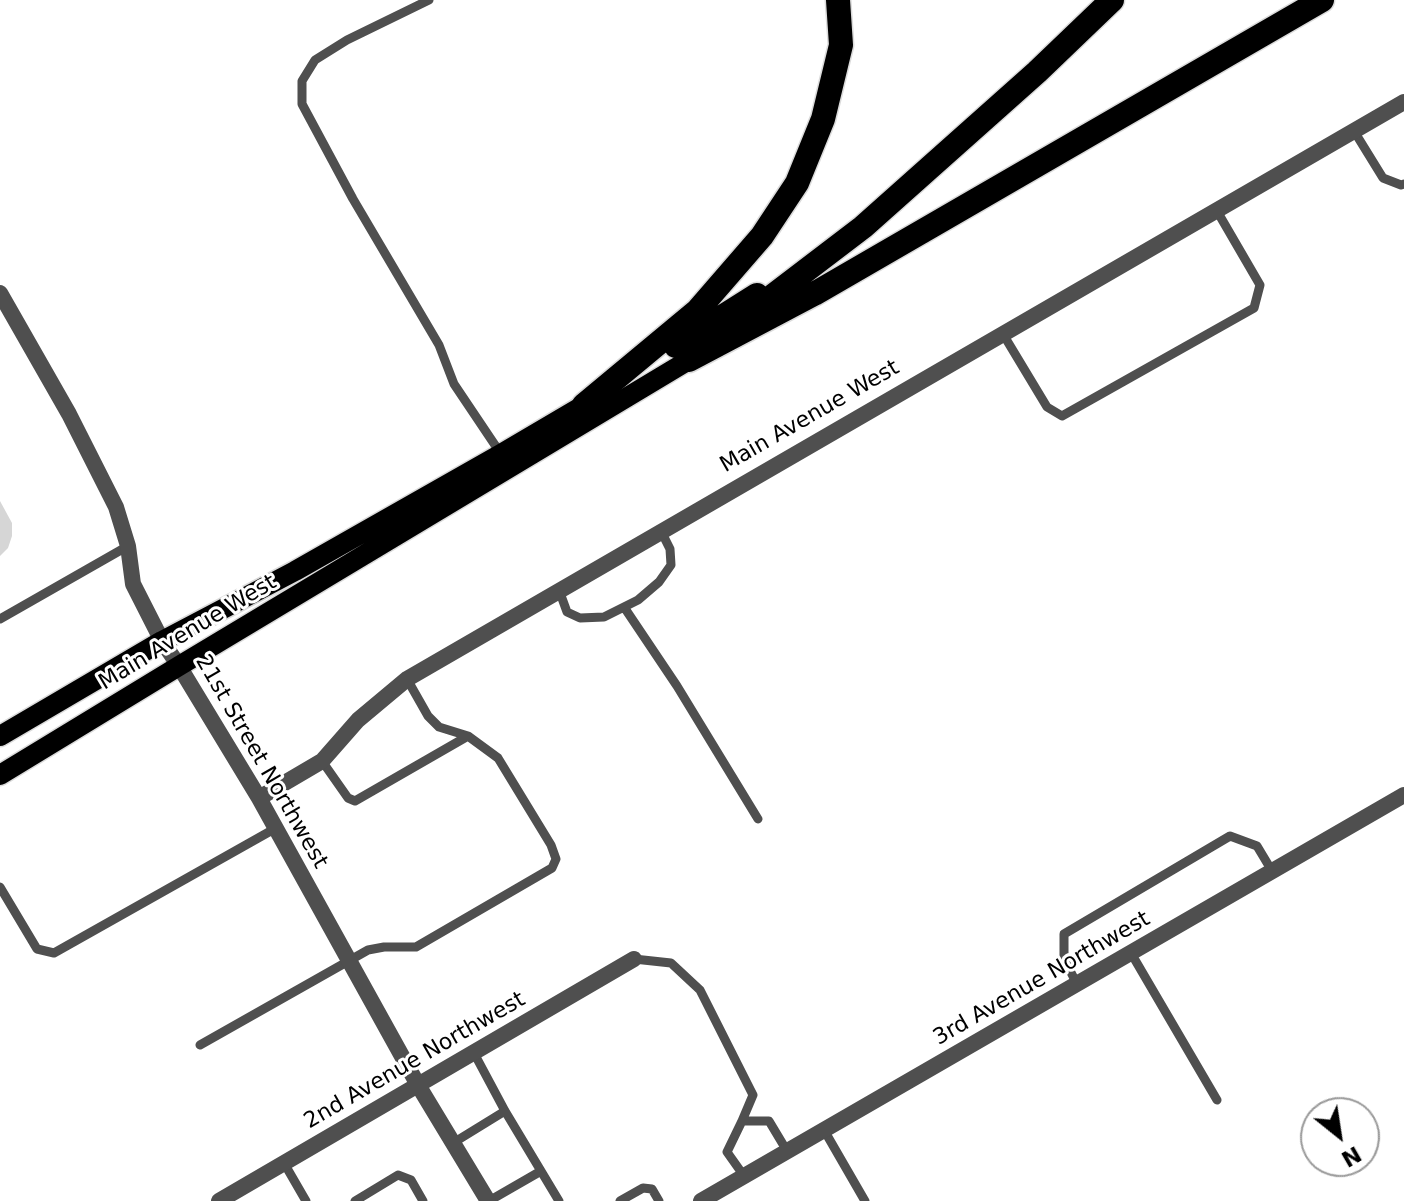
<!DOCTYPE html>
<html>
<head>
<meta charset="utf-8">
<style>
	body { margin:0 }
	#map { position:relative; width:1404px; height:1201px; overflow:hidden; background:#fff; font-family:"DejaVu Sans",sans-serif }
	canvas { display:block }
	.north { position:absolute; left:1300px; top:1097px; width:80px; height:80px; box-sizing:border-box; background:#fff; border:2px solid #999; border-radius:50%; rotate:150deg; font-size:22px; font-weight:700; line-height:32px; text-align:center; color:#000 }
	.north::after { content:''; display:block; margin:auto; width:28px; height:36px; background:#000; clip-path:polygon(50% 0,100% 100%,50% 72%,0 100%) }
</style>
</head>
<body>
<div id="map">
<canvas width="1404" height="1201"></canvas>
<div class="north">N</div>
</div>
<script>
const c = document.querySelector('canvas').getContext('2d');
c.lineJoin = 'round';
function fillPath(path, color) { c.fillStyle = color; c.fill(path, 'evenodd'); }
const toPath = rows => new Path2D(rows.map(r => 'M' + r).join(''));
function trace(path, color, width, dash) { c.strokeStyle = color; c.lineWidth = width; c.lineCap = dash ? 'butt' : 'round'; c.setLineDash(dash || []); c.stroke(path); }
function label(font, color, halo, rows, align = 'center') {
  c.font = font + ' "DejaVu Sans",sans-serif'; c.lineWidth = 6; c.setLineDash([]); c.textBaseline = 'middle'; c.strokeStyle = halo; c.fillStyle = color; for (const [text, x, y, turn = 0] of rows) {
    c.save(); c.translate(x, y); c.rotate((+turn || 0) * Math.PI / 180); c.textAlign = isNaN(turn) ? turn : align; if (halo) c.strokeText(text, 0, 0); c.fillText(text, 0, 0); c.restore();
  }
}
fillPath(toPath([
	[0,501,12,523,12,536,8,548,0,556]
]), '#d6d6d6');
const primary = toPath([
	[0,736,162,641,295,571,501,454,584,405],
	[0,775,179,666,689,360]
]);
const motorway = toPath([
	[745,317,863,227,1037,72,1112,0],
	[676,346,757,295],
	[689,360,814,294,1322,0],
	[584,405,697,311,762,236,797,183,823,119,841,45,838,0]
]);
trace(primary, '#dbdbdb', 23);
trace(motorway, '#dbdbdb', 27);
trace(toPath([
	[429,0,347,40,315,60,302,81,302,104,353,199,439,345,454,384,501,454],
	[1354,131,1383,178,1401,185,1404,184],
	[1003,334,1047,407,1062,416,1254,308,1260,285,1217,211],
	[559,590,567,612,580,618,604,617,638,600,659,582,671,565,670,549,661,531],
	[624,607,677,686,758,819],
	[0,619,128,546],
	[322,761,348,798,355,801,468,736],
	[0,887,37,949,54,953,276,828],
	[1131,953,1217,1100],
	[634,959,671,963,700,990,753,1095,742,1121],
	[1077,984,1064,959,1064,934,1230,836,1257,846,1272,871],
	[200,1045,368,950,384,947,416,947,552,868,556,859,551,845,498,758,468,736,439,727,428,716,407,679],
	[474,1053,505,1111,559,1201],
	[824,1130,865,1201],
	[453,1143,505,1111],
	[284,1163,306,1201],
	[744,1176,727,1152,742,1121,769,1121,787,1151],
	[355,1201,398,1175,411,1180,423,1201],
	[489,1201,541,1171],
	[620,1201,643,1188,652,1189,659,1201]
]), '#4f4f4f', 9);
trace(toPath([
	[0,293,69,414,116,507,128,546,133,584,162,641,179,666,259,798,418,1085,488,1201],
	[259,798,322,761,358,720,407,679,1404,102],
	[219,1201,634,959],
	[701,1201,1404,795]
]), '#4f4f4f', 16);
trace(primary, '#000', 20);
trace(motorway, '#000', 24);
label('22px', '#000', '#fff', [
	["Main Avenue West",810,417,-30],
	["Main Avenue West",188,633,-31],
	["21st Street Northwest",261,762,60],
	["3rd Avenue Northwest",1042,979,-30],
	["2nd Avenue Northwest",415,1061,-30]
]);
</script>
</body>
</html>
